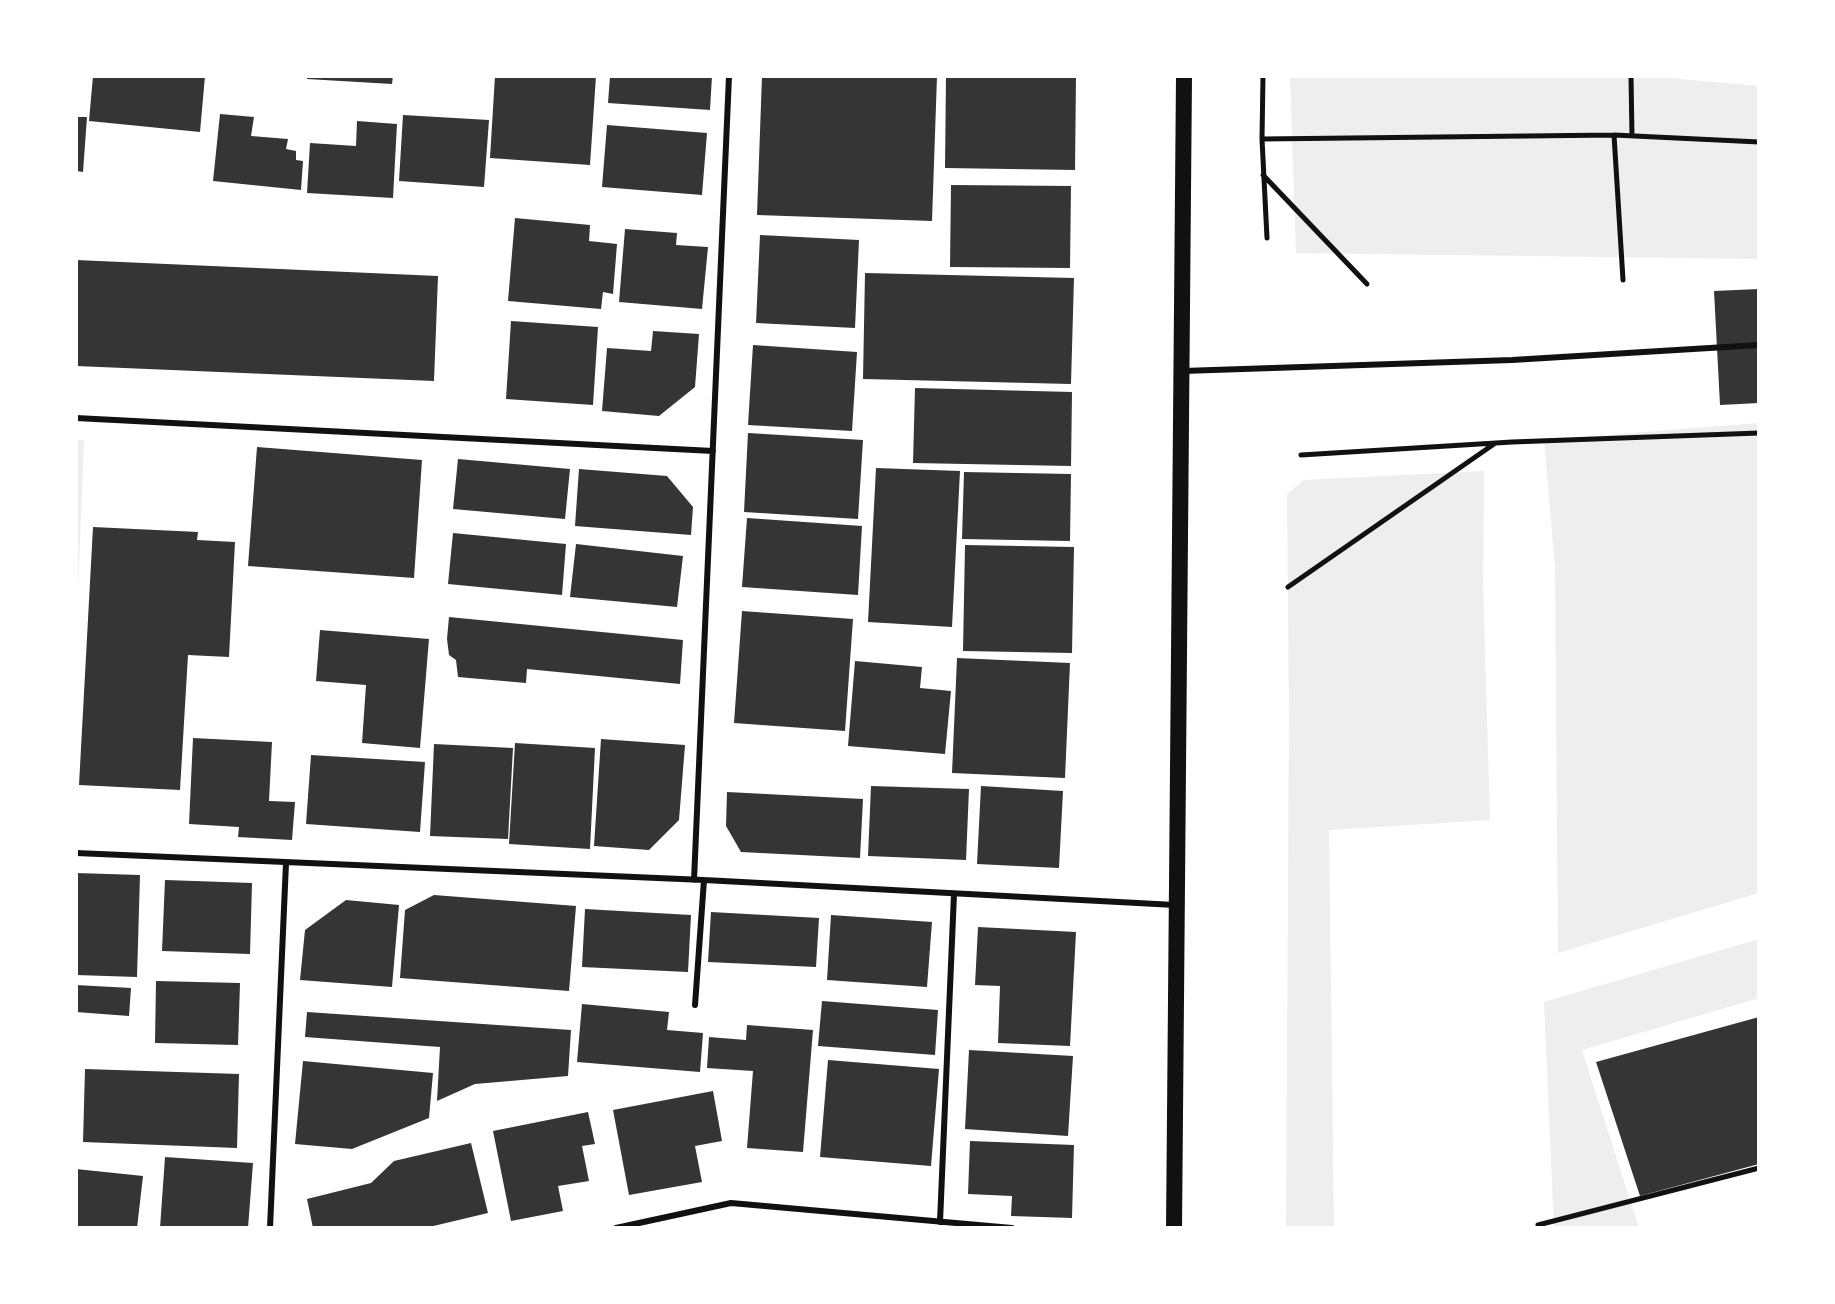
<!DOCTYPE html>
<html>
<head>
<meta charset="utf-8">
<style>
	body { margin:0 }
	#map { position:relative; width:1835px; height:1304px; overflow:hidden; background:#fff; font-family:Commissioner,sans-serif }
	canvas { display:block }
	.frame { position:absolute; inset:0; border:78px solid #fff; pointer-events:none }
</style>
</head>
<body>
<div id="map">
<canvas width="1835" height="1304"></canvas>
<div class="frame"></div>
</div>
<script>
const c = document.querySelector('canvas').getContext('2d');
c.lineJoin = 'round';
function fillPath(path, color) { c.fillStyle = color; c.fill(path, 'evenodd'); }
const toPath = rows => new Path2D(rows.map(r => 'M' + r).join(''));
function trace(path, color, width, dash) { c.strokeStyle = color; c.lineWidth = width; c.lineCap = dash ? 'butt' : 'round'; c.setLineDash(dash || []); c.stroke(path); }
fillPath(toPath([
	[1290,76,1646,76,1759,86,1759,259,1296,253],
	[1759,423,1759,893,1558,953,1555,567,1544,440],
	[76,440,84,440,76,641],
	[1484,471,1483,583,1490,820,1329,830,1334,1228,1286,1228,1289,717,1287,494,1304,480],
	[1759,939,1759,998,1582,1050,1639,1228,1554,1228,1544,1002]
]), '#eee');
fillPath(toPath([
	[93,76,205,76,200,132,89,121],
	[307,76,393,76,392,84,307,79],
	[495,76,596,76,590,165,490,158],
	[610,76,712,76,710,110,608,103],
	[762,76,937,76,932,221,757,215],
	[946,76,1076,76,1075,170,945,168],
	[220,114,254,117,251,136,288,139,286,149,296,151,296,160,303,161,301,190,213,181],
	[403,115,489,120,484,187,399,181],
	[76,117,87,117,83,172,76,171],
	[357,121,397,124,393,198,307,193,310,143,356,146],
	[607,125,707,133,702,195,602,187],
	[951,185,1071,186,1070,268,950,267],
	[515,218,590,225,589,241,617,244,613,294,603,292,601,309,508,301],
	[625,229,677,233,676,245,708,247,702,309,619,302],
	[760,235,859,240,855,328,756,323],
	[76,260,438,276,434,381,76,366],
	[865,273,1074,278,1071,384,863,379],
	[1759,289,1759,403,1720,405,1714,291],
	[511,321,598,327,593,405,506,399],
	[653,331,699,334,695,387,659,416,602,411,607,348,651,351],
	[753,345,857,352,852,431,748,425],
	[915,388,1072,392,1071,466,913,463],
	[748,433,863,440,858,519,744,512],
	[257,447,422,460,414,578,248,566],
	[458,459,570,469,565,519,453,509],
	[876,468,960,471,952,627,868,622],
	[579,469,667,476,693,507,691,535,575,526],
	[964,472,1071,474,1070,541,962,539],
	[747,518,862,526,858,595,742,587],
	[93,527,198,532,197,540,235,542,229,657,188,655,180,790,79,785],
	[453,533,566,544,562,595,448,584],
	[576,544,683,556,677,607,570,597],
	[965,545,1074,547,1072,653,963,651],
	[742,611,853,619,845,731,734,723],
	[449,617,683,640,680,684,527,669,526,683,458,677,456,660,449,655,447,639],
	[320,630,429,639,420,748,362,743,366,685,316,681],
	[957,658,1070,663,1065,778,952,773],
	[855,661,922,667,920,688,951,691,945,754,848,746],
	[193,738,272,742,269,801,295,802,292,840,238,837,239,827,189,824],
	[601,739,685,745,679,820,649,850,594,846],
	[515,743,595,748,590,849,509,844],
	[434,744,513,748,508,839,430,836],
	[311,755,425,762,420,832,306,824],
	[871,786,969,789,966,860,868,856],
	[981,786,1063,791,1059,868,977,864],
	[727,792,863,799,860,858,741,852,726,826],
	[76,873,140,875,137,977,76,975],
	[165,880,252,883,250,954,162,951],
	[434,895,576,906,569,991,400,978,405,910],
	[346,900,399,905,392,987,300,980,305,930],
	[585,909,691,915,688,972,582,967],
	[711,912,819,918,816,967,708,962],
	[831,915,932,922,927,987,827,980],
	[978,927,1076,932,1070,1046,998,1043,1000,986,975,985],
	[156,981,240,983,238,1045,155,1043],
	[76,985,131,988,129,1016,76,1012],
	[822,1001,938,1010,935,1055,818,1046],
	[582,1004,669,1012,667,1030,703,1033,700,1072,577,1062],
	[307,1012,571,1030,568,1076,475,1084,437,1101,440,1047,305,1037],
	[1759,1017,1759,1164,1640,1196,1596,1062],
	[747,1025,813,1030,803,1152,747,1148,753,1071,707,1068,709,1037,746,1040],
	[969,1050,1073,1056,1068,1136,965,1129],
	[828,1060,939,1069,931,1166,820,1157],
	[303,1061,433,1073,429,1118,352,1149,295,1144],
	[85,1069,239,1074,237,1148,83,1142],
	[713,1091,722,1141,695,1146,702,1182,629,1195,613,1110],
	[588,1112,595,1144,582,1146,589,1181,558,1186,563,1211,511,1221,493,1131],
	[970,1141,1074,1145,1072,1218,1011,1216,1012,1196,968,1194],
	[471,1143,488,1213,425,1228,313,1228,307,1199,371,1183,394,1161],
	[165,1157,253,1163,248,1228,160,1228],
	[76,1169,143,1176,137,1228,76,1228]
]), '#353535');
trace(toPath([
	[1263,76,1262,139,1267,238],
	[1631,76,1632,136],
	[1614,135,1759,142],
	[1262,139,1614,135,1623,280],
	[1263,175,1367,284],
	[1301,455,1512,442,1759,433],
	[1288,587,1494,444],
	[1538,1225,1759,1168]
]), '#111', 5);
trace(toPath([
	[1183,371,1512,360,1759,345],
	[76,418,713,451],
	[76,853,704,880,1175,905],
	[694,880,729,76],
	[695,1005,704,880],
	[940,1222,954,894],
	[270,1228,286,863],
	[616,1228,731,1203,1012,1228]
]), '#111', 6);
trace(toPath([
	[1174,1228,1184,76]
]), '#111', 16);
</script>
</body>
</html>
